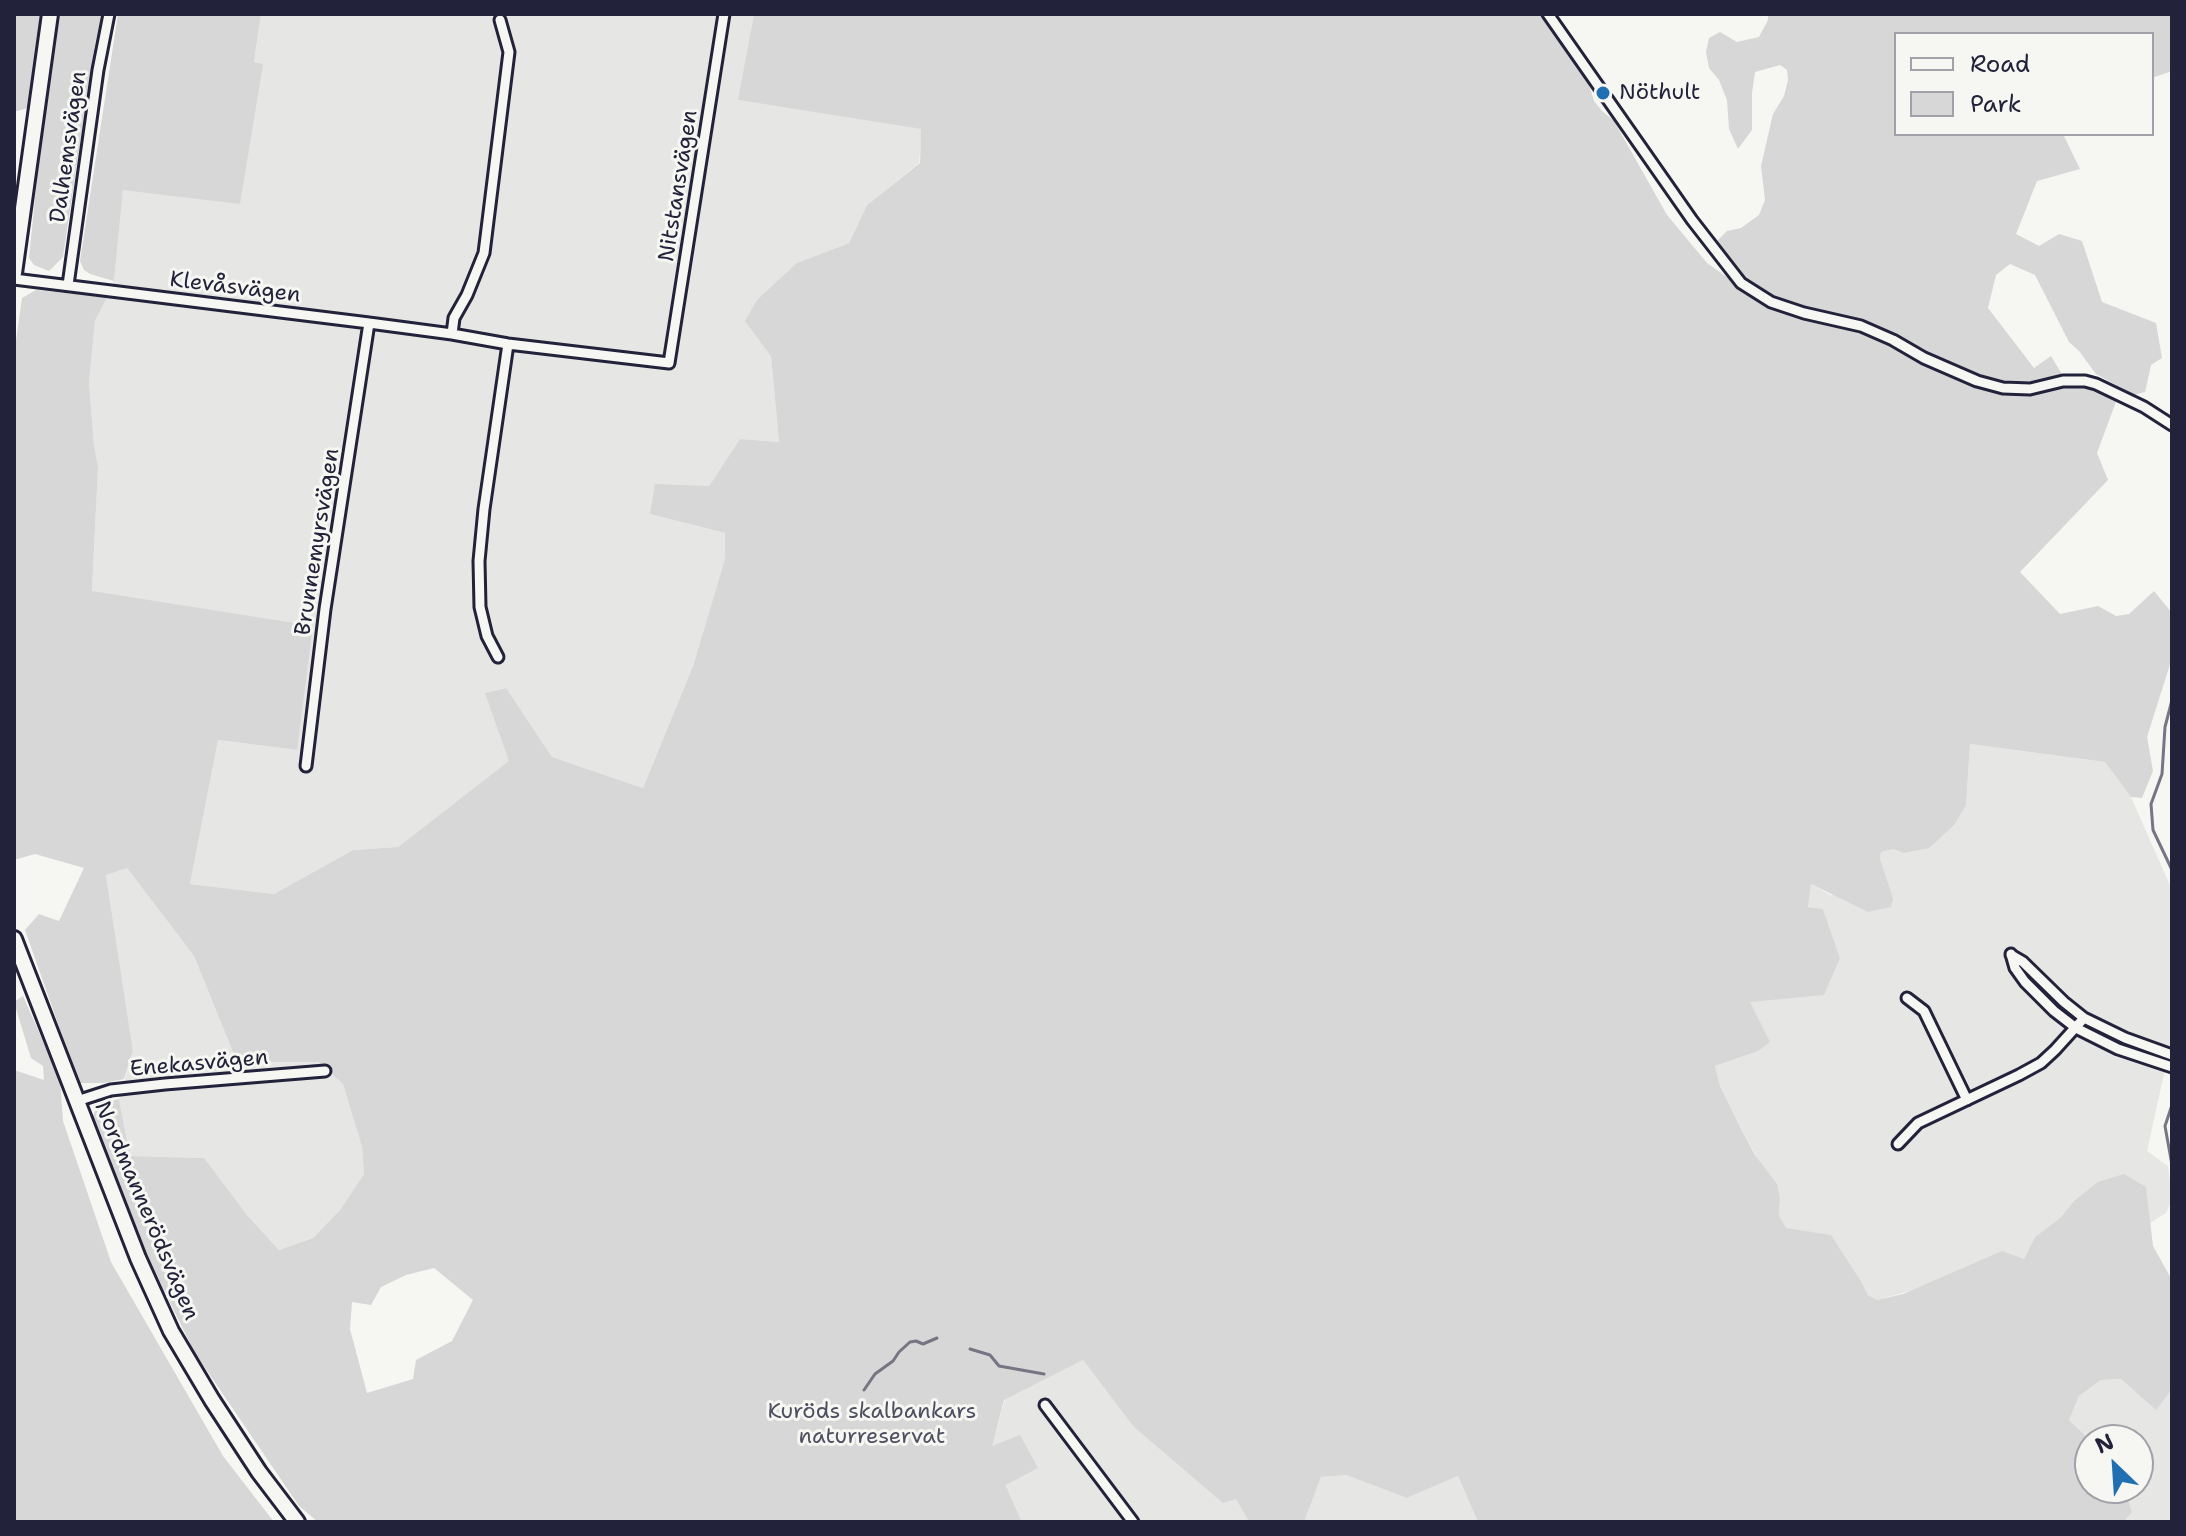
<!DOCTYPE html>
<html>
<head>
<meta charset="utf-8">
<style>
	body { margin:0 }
	#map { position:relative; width:2186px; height:1536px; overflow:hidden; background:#f6f6f2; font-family:"Shantell Sans",sans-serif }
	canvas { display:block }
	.frame { position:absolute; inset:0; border:16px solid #22223b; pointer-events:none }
	.legend { position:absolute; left:1894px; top:32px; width:260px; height:104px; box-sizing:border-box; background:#f6f6f2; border:2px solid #a1a1a9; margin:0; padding:10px 14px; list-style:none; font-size:24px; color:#22223b }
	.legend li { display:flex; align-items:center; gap:16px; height:40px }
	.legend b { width:40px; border:2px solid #a1a1a9 }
	.north { position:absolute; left:2074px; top:1424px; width:80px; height:80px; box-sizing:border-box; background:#f6f6f2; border:2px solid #a1a1a9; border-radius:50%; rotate:335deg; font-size:22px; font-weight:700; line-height:32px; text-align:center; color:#22223b }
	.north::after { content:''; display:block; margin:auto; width:28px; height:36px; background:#1f6fb2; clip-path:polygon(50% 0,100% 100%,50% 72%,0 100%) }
</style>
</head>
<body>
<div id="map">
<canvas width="2186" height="1536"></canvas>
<div class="frame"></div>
<ul class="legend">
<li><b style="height:10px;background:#f6f6f2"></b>Road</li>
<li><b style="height:22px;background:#d7d7d7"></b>Park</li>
</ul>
<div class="north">N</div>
</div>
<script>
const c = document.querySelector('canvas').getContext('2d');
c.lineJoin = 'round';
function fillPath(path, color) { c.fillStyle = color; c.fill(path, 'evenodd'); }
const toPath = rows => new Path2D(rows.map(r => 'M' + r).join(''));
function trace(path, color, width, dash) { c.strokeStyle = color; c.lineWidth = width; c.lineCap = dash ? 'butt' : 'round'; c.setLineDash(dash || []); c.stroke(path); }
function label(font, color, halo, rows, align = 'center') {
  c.font = font + ' "Shantell Sans",sans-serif'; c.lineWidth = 6; c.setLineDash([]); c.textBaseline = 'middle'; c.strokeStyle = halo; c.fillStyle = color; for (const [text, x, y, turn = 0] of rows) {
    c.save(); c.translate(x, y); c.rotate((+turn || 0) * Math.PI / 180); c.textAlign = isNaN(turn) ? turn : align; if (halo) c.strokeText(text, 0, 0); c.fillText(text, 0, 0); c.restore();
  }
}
fillPath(toPath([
	[261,14,754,14,739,100,922,129,919,163,867,205,849,243,797,263,771,356,779,442,740,439,709,486,650,514,725,533,725,560,693,666,643,788,552,757,505,688,486,693,510,761,398,847,353,850,274,894,190,884,218,740,297,750,92,591,98,467,94,445,89,383,95,321,114,281,123,189,262,64,254,62],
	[1970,744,2105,762,2131,797,2172,890,2172,1059,2164,1074,2147,1151,2168,1166,2172,1198,2166,1213,2150,1223,2146,1187,2074,1201,2060,1218,2035,1237,2024,1259,1877,1300,1868,1295,1861,1281,1831,1235,1786,1229,1779,1216,1780,1198,1740,1127,1720,1086,1715,1066,1758,1051,1749,1002,1840,958,1823,909,1808,907,1811,884,1830,895,1893,898,1880,859,1881,852,1894,849,1966,805],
	[127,868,194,956,237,1062,319,1062,343,1083,362,1147,364,1174,340,1210,313,1238,279,1250,247,1215,203,1158,130,1156,119,1099,133,1051,106,874],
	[1083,1360,1133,1426,1236,1499,1249,1522,1022,1522,991,1447,1005,1399],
	[2121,1379,2156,1409,2172,1389,2172,1522,2124,1522,2132,1512,2124,1488,2138,1488,2138,1440,2090,1440,2069,1420,2079,1396,2101,1380],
	[1346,1475,1407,1498,1458,1476,1478,1522,1304,1522,1321,1477]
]), '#e6e6e4');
fillPath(toPath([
	[14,14,43,14,31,107,14,112],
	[60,14,102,14,95,44,63,257,49,271,34,265,29,258,38,169],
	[118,14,261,14,254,62,263,64,240,204,123,190,114,281,90,274,84,270,80,261],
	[754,14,1540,14,1585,72,1594,101,1602,111,1614,121,1667,215,1707,263,1768,306,1802,318,1860,332,1890,343,1975,384,2001,393,2013,395,2031,393,2063,386,2085,385,2117,399,2097,453,2108,480,2020,572,2060,614,2098,606,2116,616,2129,614,2154,591,2172,613,2172,658,2147,737,2153,771,2142,798,2131,797,2105,762,1970,744,1966,805,1954,825,1929,848,1904,853,1894,849,1881,852,1880,859,1893,898,1891,907,1868,912,1811,884,1808,907,1823,909,1840,958,1824,995,1750,1002,1770,1042,1758,1051,1715,1066,1720,1086,1740,1127,1755,1155,1777,1184,1780,1198,1779,1216,1786,1228,1831,1235,1861,1281,1868,1295,1877,1300,1903,1294,2002,1251,2024,1259,2035,1237,2060,1218,2074,1201,2098,1182,2124,1174,2146,1187,2153,1246,2172,1280,2172,1389,2156,1410,2121,1379,2101,1380,2079,1396,2069,1420,2090,1440,2090,1488,2124,1488,2132,1512,2124,1522,1478,1522,1458,1476,1407,1498,1346,1475,1321,1477,1304,1522,1249,1522,1236,1499,1223,1503,1133,1426,1083,1360,1004,1400,992,1446,1020,1435,1038,1468,1006,1485,1022,1522,318,1522,299,1506,195,1353,140,1242,93,1116,98,1104,119,1099,130,1156,204,1158,247,1215,279,1250,313,1238,340,1210,364,1174,362,1147,343,1084,319,1062,237,1062,194,956,127,868,106,875,133,1051,124,1079,104,1083,79,1083,25,930,39,914,59,921,84,868,35,854,14,860,14,355,22,298,36,290,107,297,95,321,89,383,94,445,98,467,92,591,313,626,297,750,218,740,190,884,274,894,353,850,398,847,509,761,485,693,506,688,552,757,643,788,693,666,725,559,725,533,650,514,655,484,709,486,740,439,779,442,771,356,745,321,757,300,797,263,849,243,867,205,920,163,921,129,738,100],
	[434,1268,473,1300,452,1341,416,1360,413,1379,367,1393,350,1329,352,1302,371,1305,381,1287,406,1275],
	[1768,14,2172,14,2172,71,2152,78,2152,34,1896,34,1896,134,2063,134,2080,169,2037,181,2016,234,2039,246,2059,234,2082,241,2102,302,2156,323,2162,358,2151,365,2145,392,2134,395,2096,374,2079,351,2069,342,2035,275,2010,264,1996,275,1988,308,2034,368,2051,356,2063,376,2037,382,1999,383,1957,368,1893,335,1861,321,1782,300,1755,286,1741,274,1716,242,1727,231,1741,228,1759,215,1765,200,1761,166,1773,114,1784,96,1788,80,1787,70,1780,65,1755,72,1752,93,1752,130,1738,149,1729,129,1727,100,1719,80,1709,68,1706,52,1709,38,1720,32,1737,42,1759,37,1768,20],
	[23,996,60,1080,63,1121,111,1262,223,1456,274,1522,14,1522,14,1070,44,1080,43,1066,31,1058,14,1002]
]), '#d7d7d7');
trace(toPath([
	[2172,700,2165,727,2162,774,2151,804,2153,830,2172,870],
	[2172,1105,2165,1126,2172,1165],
	[970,1349,990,1355,999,1366,1044,1374],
	[864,1390,875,1374,893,1361,899,1352,910,1342,916,1341,923,1344,937,1338]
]), '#757583', 3);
const minor = toPath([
	[1548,14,1692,220,1741,283,1771,302,1804,313,1861,326,1893,340,1924,358,1977,381,2003,388,2030,389,2063,381,2085,381,2096,384,2144,407,2172,425],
	[14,279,369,323,452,334,508,344,669,363,724,14],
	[68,285,98,70,109,14],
	[452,334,454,318,467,295,484,253,509,52,500,20],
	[498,657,487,636,480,607,479,561,484,509,508,344],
	[306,766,325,609,369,323],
	[2011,954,2015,968,2025,982,2054,1011,2076,1028,2118,1049,2172,1067],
	[2011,955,2023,962,2064,1002,2084,1018,2125,1038,2172,1055],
	[1907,998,1924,1011,1967,1100],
	[77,1101,111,1090,165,1084,325,1071],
	[1898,1144,1918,1123,2019,1075,2041,1063,2055,1050,2084,1018],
	[1045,1405,1133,1522]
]);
const secondary = toPath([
	[14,273,50,14],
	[14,939,138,1258,171,1331,212,1400,259,1472,297,1522]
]);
trace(minor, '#22223b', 15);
trace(secondary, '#22223b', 20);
trace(minor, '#f6f6f2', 9);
trace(secondary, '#f6f6f2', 14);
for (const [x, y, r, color] of [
	[1603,93,8,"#1f6fb2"]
]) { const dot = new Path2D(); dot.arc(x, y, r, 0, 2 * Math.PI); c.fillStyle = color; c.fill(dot); trace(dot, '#f6f6f2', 3); }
label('22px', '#22223b', '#f6f6f2', [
	["Nöthult",1619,93]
], 'left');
label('22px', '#22223b', '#f6f6f2', [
	["Dalhemsvägen",69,147,-82],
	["Nitstansvägen",679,186,-81],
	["Klevåsvägen",235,288,7],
	["Brunnemyrsvägen",318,542,-81],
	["Enekasvägen",199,1064,-5],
	["Nordmannerödsvägen",146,1211,67]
]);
label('22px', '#4f4f62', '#f6f6f2', [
	["Kuröds skalbankars",872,1412],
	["naturreservat",872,1437]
]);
</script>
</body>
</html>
